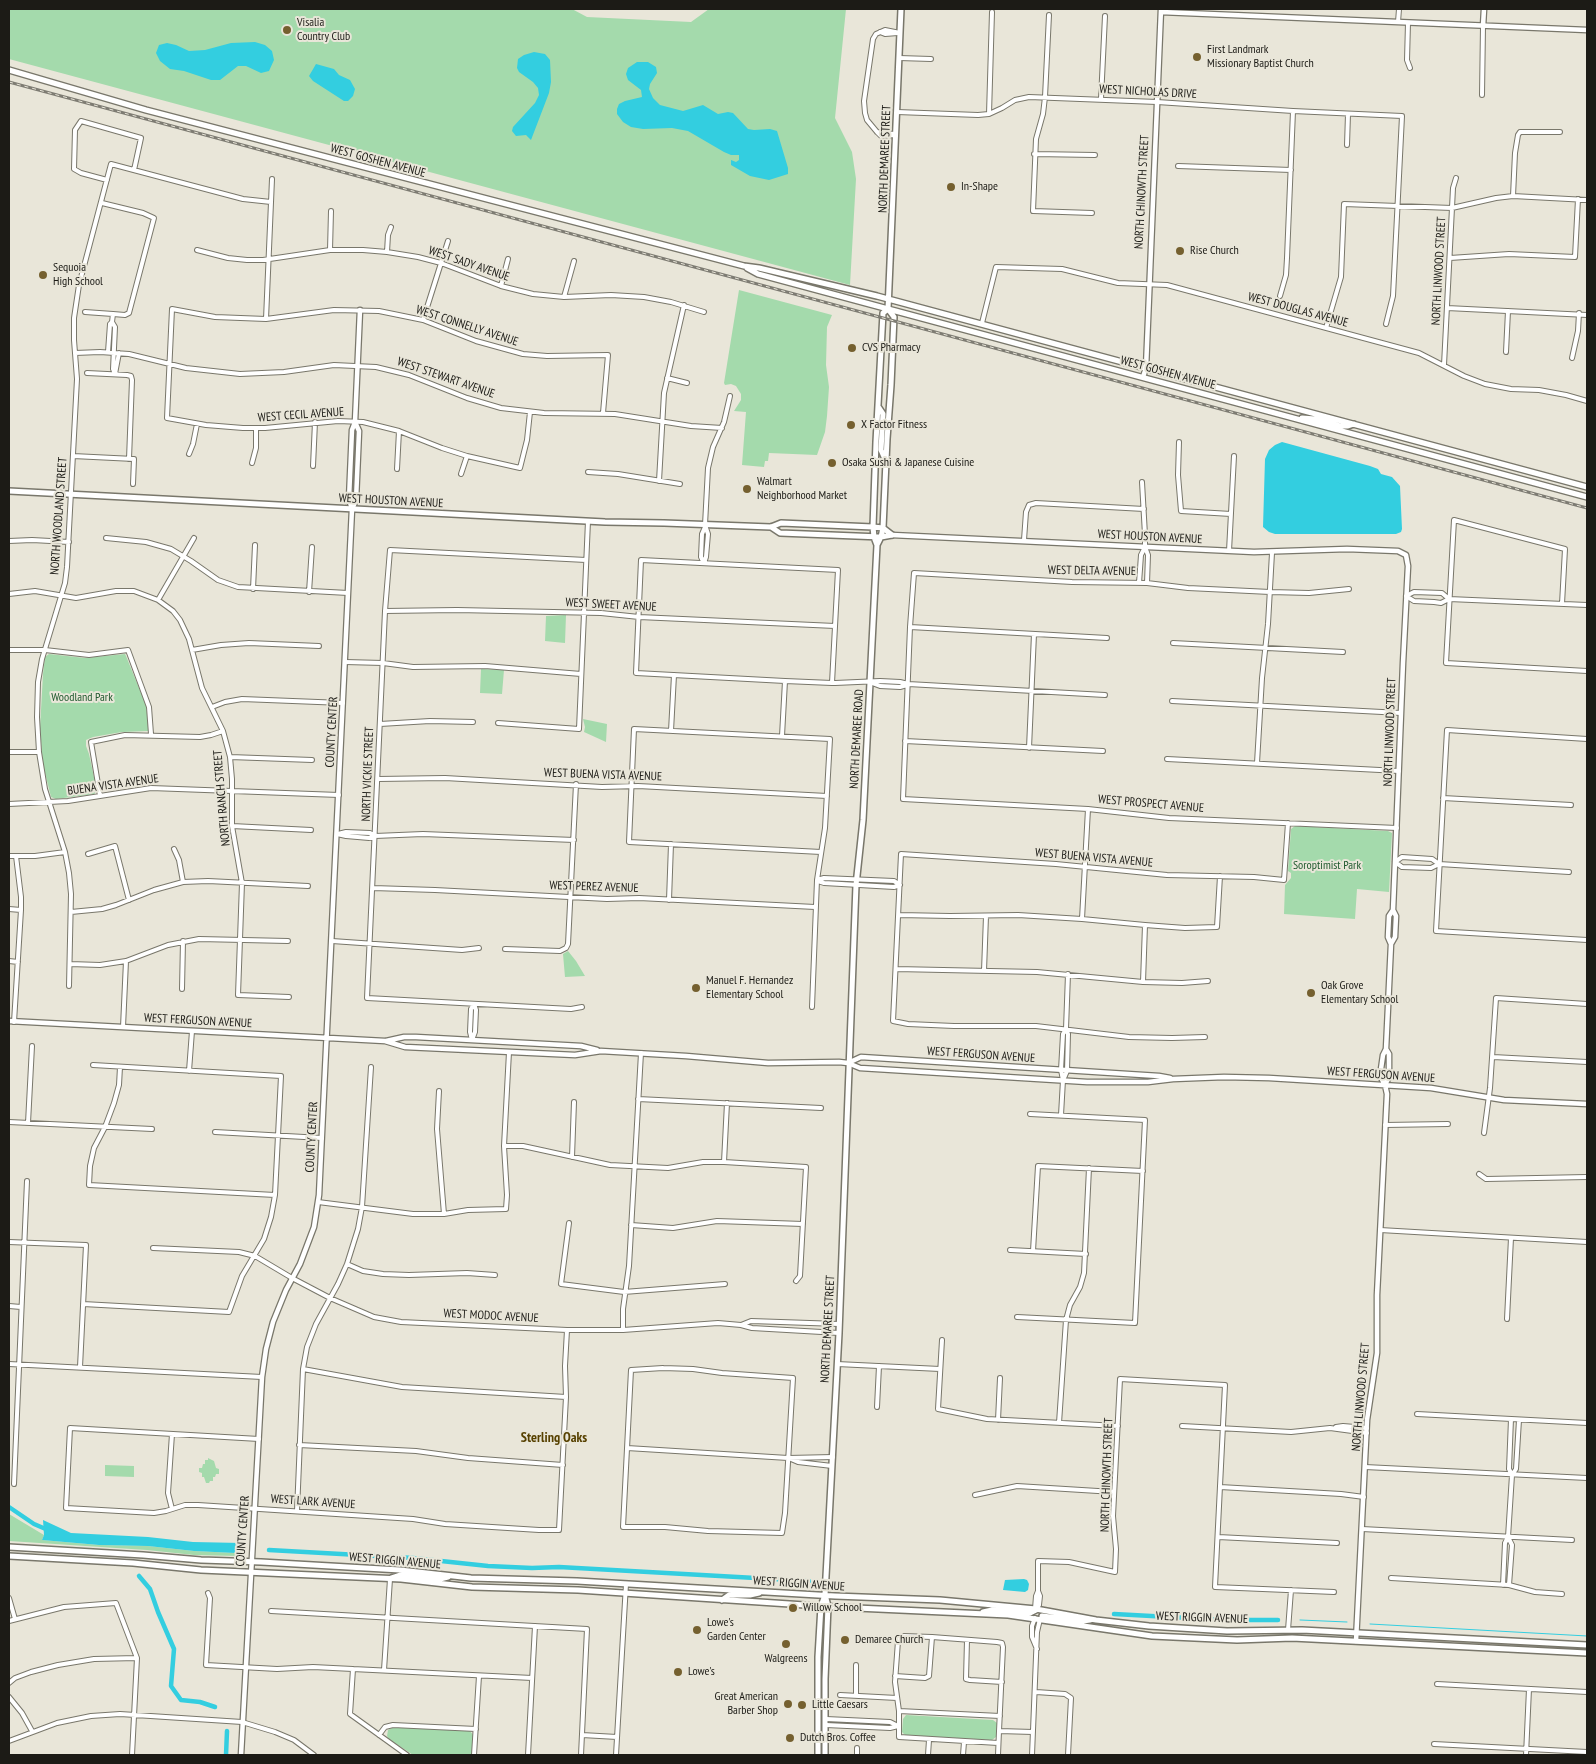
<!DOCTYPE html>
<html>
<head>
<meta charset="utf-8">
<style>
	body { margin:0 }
	#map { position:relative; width:1596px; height:1764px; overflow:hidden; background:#e9e6d9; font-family:"PT Sans Narrow",sans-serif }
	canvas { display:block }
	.frame { position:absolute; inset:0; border:10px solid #1c1b16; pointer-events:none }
</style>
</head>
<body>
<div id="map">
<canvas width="1596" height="1764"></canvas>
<div class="frame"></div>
</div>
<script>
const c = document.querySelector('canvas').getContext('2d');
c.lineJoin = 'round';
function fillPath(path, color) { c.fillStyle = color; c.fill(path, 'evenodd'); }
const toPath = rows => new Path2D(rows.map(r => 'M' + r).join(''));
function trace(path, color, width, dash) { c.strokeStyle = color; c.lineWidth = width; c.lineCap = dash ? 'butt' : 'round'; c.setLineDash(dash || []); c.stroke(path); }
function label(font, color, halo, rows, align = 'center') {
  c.font = font + ' "PT Sans Narrow",sans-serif'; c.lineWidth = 4; c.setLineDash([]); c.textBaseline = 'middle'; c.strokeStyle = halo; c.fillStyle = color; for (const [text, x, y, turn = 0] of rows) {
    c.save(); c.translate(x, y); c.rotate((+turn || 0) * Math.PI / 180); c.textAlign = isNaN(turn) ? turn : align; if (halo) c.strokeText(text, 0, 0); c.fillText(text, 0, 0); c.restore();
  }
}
fillPath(toPath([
	[9,9,572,9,587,17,691,22,709,9,846,9,835,118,852,152,856,179,850,285,9,59],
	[739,290,832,315,827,327,826,365,829,387,827,416,825,432,817,455,769,453,768,461,765,461,764,467,742,465,746,412,734,411,741,400,741,394,736,386,731,384,725,385,724,383],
	[566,615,565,643,545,641,546,616],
	[49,654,85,658,125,654,126,656,146,705,149,729,148,731,122,732,93,737,86,740,86,746,89,754,97,791,94,794,56,799,51,797,43,765,40,728,43,674,45,657],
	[481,669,504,670,502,694,480,693],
	[583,719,607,724,606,742,584,732,585,727],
	[1295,826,1388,831,1392,833,1389,892,1357,889,1355,919,1284,914,1285,885,1291,878,1291,873,1288,871,1291,829],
	[568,951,576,961,585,976,565,977,563,954],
	[208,1458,214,1461,216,1468,219,1469,219,1474,216,1474,215,1477,213,1477,213,1481,210,1481,209,1483,206,1483,204,1477,202,1477,202,1473,199,1472,199,1468,202,1468,203,1464,205,1464,205,1460,208,1460],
	[105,1465,134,1466,134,1477,105,1476],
	[9,1514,44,1535,42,1540,99,1545,148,1546,194,1551,235,1553,242,1549,242,1543,245,1543,245,1550,244,1553,238,1556,194,1555,147,1550,9,1541],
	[906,1715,993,1720,997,1723,996,1737,992,1740,905,1735,902,1732,903,1719],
	[394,1727,470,1731,474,1736,472,1755,413,1755,389,1739,387,1736,388,1730]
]), '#a4daac');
fillPath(toPath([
	[255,42,265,45,272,51,274,60,269,71,261,73,246,66,238,66,220,80,211,80,184,71,170,69,160,61,156,53,159,45,167,43,176,45,189,51,205,50,231,43],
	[534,52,545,54,550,60,551,82,549,93,531,140,526,135,516,136,512,131,513,127,535,103,539,95,538,88,533,82,519,72,517,68,518,59,524,55],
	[637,62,648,62,656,67,657,73,650,84,649,89,653,98,660,105,683,111,703,105,718,114,728,112,733,113,748,129,754,130,770,129,777,131,788,168,788,174,769,180,750,176,731,165,731,160,736,162,739,160,739,155,731,155,724,152,688,131,672,128,643,129,631,127,623,122,617,114,617,109,619,104,625,101,642,97,641,90,628,80,626,74,628,68],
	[316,64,334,69,339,75,350,80,355,89,353,96,348,101,344,101,313,81,309,76],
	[1282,442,1370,466,1378,469,1381,474,1392,477,1400,486,1402,529,1401,532,1396,534,1275,534,1269,532,1263,527,1265,459,1269,450,1275,445],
	[43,1520,71,1533,148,1537,193,1542,242,1543,242,1549,235,1553,194,1551,148,1546,99,1545,42,1540,44,1535],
	[1024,1579,1027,1580,1029,1584,1028,1590,1025,1592,1003,1590,1005,1580]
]), '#33cee0');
trace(toPath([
	[1300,1620,1347,1622],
	[1370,1624,1587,1636]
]), '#33cee0', 1);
trace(toPath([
	[9,1507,34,1524,48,1530],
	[269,1550,413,1558,488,1566,532,1568,559,1567,809,1581],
	[139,1576,150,1589,158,1612,174,1649,171,1686,181,1700,200,1702,215,1707],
	[1114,1614,1226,1620,1278,1620],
	[226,1755,227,1731]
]), '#33cee0', 4.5);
const minor = toPath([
	[1049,15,1045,97,1043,114,1036,139,1033,211,1092,213],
	[1398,22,1399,9],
	[1408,23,1407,60,1410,68],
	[880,32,885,34,898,33],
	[899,58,931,59],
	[1482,95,1483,26],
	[1101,99,1105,16],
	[897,112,978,115,989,114,1002,108,1015,100,1029,97,1157,102,1293,111,1402,116,1393,296,1386,324],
	[989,114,992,12],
	[877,132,894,134],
	[896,135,881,136,877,132,867,120,865,113,864,101,873,39,876,34,885,30,900,33],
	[1347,145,1348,114],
	[1034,154,1095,155],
	[1178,166,1291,170],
	[107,180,81,173,74,169,75,130,81,121,141,138,134,170],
	[1513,196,1515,153,1518,135,1520,132,1560,132],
	[102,203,143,213,154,218,129,313,125,315,113,314],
	[197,250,228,258,247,260,263,260,330,250,363,250,387,252,418,257,441,263,501,286,533,294,564,297,611,295,644,297,671,302,704,312],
	[330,250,331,211],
	[387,252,388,235,391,227],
	[1450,258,1509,254,1575,257,1578,199],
	[501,286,508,259],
	[1280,296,1286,275,1287,258,1293,111],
	[564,297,574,261],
	[1447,308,1587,315],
	[85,312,113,314,112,322,110,324,108,352],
	[266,319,272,179],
	[423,320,448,241],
	[112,322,115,327,113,369,115,374,119,353],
	[982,323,996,267,1062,269,1118,283,1167,285,1419,353,1464,376,1485,384,1511,389,1539,390,1566,395,1587,401],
	[1326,328,1341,277,1344,204,1452,208,1496,198,1513,196,1587,200],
	[1506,352,1508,311],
	[75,353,100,352,129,354,186,368,240,374,284,372,334,365,376,367,409,375,467,398,501,408,544,413,615,414,691,426,722,428],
	[1572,358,1578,331,1579,313],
	[1444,365,1453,188,1456,178],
	[87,373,127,375,131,376,132,380,129,459],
	[667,378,687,383],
	[530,412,527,440,520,468,467,456,442,448,399,431,363,422,338,421,265,428,243,428,206,425,167,418,172,309,215,317,266,319,334,310,379,311,423,320,476,341,523,354,547,356,608,355,603,413],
	[1179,442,1178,475,1181,511,1231,514],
	[189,454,193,444,197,424],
	[73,456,134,459,133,484],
	[252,463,256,448,256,428],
	[313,466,315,422],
	[397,469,399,431],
	[588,472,618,474,680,484],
	[461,474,467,456],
	[659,481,664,393,684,305],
	[106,538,146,542,171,549,191,561,218,580,238,587,348,593],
	[1024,540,1026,512,1029,505,1036,503,1144,509],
	[9,541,32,540,69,542],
	[1145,547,1148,555,1147,583],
	[1229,551,1234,456],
	[704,563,706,557,708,534,705,525,708,468,713,447,724,422,730,396],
	[704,563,701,557,702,534,705,527],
	[1139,583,1141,555,1145,547,1145,535,1142,482],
	[253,589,255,545],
	[1349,589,1309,593,1270,592,1188,588,1147,583,1072,582,914,573,910,627,903,799,1088,809,1169,818,1397,828],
	[309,592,312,547],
	[9,594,35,591,76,598,116,591,134,591,158,600,173,611,180,620,189,639,202,688,223,731,230,757,232,779,232,826,242,883,238,995,289,997],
	[1406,596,1414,601,1434,602,1441,603,1449,599,1587,605],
	[1406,596,1414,592,1442,593,1449,599],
	[158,600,194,538],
	[1562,604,1565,549,1454,520,1446,663,1587,671],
	[385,611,457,610,601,613,639,617,835,626],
	[910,627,1107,638],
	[1173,643,1343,652],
	[9,650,45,650,89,655,128,650,149,707,151,734],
	[192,650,221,645,249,643,319,646],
	[345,662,383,663,413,667,485,666,581,674],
	[832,683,838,570,641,560,636,673,785,681,832,683,835,683,880,681,900,682,908,684,1105,695],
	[872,683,880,686,900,687,907,685],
	[1172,701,1401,713],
	[212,707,225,702,242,699,343,703],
	[498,723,579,729,588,521],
	[380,724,430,721,473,722],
	[671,731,674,675],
	[782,736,785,681],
	[1587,739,1447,730,1436,931,1587,940],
	[905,741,1103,751],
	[1029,748,1034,634],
	[9,752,39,752],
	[230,757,312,760],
	[1167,759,1399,771],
	[1257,763,1262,678,1268,624,1272,553],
	[378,779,445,778,602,787,638,786,827,796],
	[100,796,91,742,125,735,200,737,211,735,223,731],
	[1443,798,1571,805],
	[9,804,68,801,151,788,339,795],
	[232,826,311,830],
	[337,834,346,836,369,838,375,836,423,834,574,840],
	[338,834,346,832,370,833,375,836],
	[174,849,179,860,183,882],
	[88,854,115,846,129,900],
	[9,856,35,856,65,852],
	[1439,864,1432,859,1402,857,1395,862,1402,867,1431,868,1439,864,1569,872],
	[817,880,824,878,894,881,900,885],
	[818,881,824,883,894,887,900,885],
	[373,888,435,890,607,899,639,898,815,907],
	[669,900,671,844],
	[9,909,21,910],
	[71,912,102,909,116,905,154,890,183,882,208,881,308,886],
	[899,915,950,916,1018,915,1082,919,1145,925,1185,928,1217,927,1220,876],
	[1082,919,1088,809],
	[332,941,462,950,479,948],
	[505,949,560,951,566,948,568,944,576,784],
	[9,961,18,962],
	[70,964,100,965,126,961,168,945,199,939,288,941],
	[896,969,1037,972,1143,982,1182,983,1208,981],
	[984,971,986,916],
	[1143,982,1145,925],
	[69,986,71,894,69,873,65,852,45,789,39,752,37,717,38,682,42,659,65,583,67,567,77,379,74,340,74,318,79,285,111,164,243,199,271,202],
	[182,989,183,941],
	[582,1007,571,1009,367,998,385,611,390,550,586,560],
	[812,1007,817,880,825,828,830,739,634,729,629,842,821,852],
	[14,1022,21,910,21,897,16,856],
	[123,1027,126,961],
	[1205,1037,1172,1038,1129,1037,1036,1026,954,1026,908,1024,893,1021,901,854,1056,864,1167,875,1254,877,1284,880,1288,823],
	[472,1040,475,1032,476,1010,474,1004],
	[472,1040,470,1032,471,1009,474,1004],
	[1493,1057,1587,1062],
	[120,1067,119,1085,114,1103,105,1127,94,1148,90,1166,89,1185,275,1195],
	[189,1071,192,1031],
	[1064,1078,1067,1071,1068,1034,1066,1029],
	[439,1091,437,1129,444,1214],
	[638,1099,821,1108],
	[1061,1115,1063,1080,1061,1070,1063,1034,1066,1029,1068,974],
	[9,1122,152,1129],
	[28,1123,32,1046],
	[1385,1125,1448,1124],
	[215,1132,322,1138],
	[1484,1133,1490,1088,1496,998,1587,1004],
	[504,1146,523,1146,610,1165,668,1168,703,1162,724,1162,806,1167,800,1276,796,1281],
	[572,1157,574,1102],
	[724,1162,727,1103],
	[1479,1174,1486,1179,1587,1177],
	[318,1202,413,1214,444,1214,468,1210,506,1209,507,1195,504,1146,509,1052],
	[569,1223,561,1284,624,1292,725,1284],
	[631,1225,673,1228,717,1221,803,1224],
	[1380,1230,1587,1242],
	[9,1242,86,1245,80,1367],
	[153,1248,239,1252,255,1256,292,1278,330,1298,374,1317,401,1322,567,1330,623,1330,718,1323,741,1325,752,1328,839,1333],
	[1010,1250,1086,1254],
	[1033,1251,1038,1166,1143,1171],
	[347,1264,363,1271,383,1274,409,1275,467,1273,495,1275],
	[83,1304,229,1312,242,1276,264,1239,271,1217,275,1195,281,1076,93,1065],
	[9,1306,21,1307],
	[1017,1317,1135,1323,1145,1120,1030,1114],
	[1507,1319,1511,1238],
	[741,1325,751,1321,839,1324],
	[623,1330,623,1309,629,1266,641,1053],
	[942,1340,938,1409,987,1419,1118,1426],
	[9,1364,262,1377],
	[837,1364,940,1369],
	[663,1368,693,1369,722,1373,793,1378,785,1513,782,1533,708,1531,665,1527,623,1527,631,1370,663,1368],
	[303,1369,402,1387,566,1397],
	[877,1407,879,1366],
	[1417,1414,1587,1423],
	[1511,1419,1509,1469,1512,1475],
	[998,1420,1000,1378],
	[1059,1423,1066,1320,1070,1305,1080,1287,1084,1273,1089,1168],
	[1182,1426,1291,1432,1330,1428,1367,1433],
	[1336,1427,1343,1426,1367,1428],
	[259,1439,70,1428,66,1508,154,1513,166,1511,185,1505,198,1505,413,1519,445,1524,539,1530,559,1530,566,1397,565,1366,567,1330],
	[299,1445,416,1451,468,1458,563,1465],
	[627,1448,788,1458,833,1457],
	[791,1459,798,1462,832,1466],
	[1365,1467,1587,1478],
	[14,1484,27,1181],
	[1220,1487,1341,1494,1364,1497],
	[975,1495,1017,1486,1114,1492],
	[172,1509,168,1493,172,1434],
	[297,1511,303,1369,307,1347,316,1324,338,1284,347,1264,358,1229,362,1207,371,1067],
	[1362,1529,1572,1540],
	[1218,1537,1337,1543],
	[1508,1537,1512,1545,1509,1585],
	[1391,1578,1509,1585,1535,1592,1562,1594],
	[1503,1585,1505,1543,1508,1537,1512,1475,1516,1469,1519,1420],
	[208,1593,210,1598,206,1665,277,1669,313,1667,532,1678],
	[9,1598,15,1619],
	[1035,1609,1036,1596,1038,1591,1038,1561,1069,1562,1115,1572,1116,1549,1113,1516,1120,1379,1225,1385,1215,1587,1334,1592],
	[1036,1609,1039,1605,1040,1596,1038,1591],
	[271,1611,587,1629,581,1755],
	[1035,1618,1032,1626,1032,1637,1037,1649],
	[9,1621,64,1607,116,1603,137,1658,132,1755],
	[1288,1630,1291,1590],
	[967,1640,966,1679,970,1680,1002,1682],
	[856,1665,856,1696],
	[353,1669,350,1714,407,1755],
	[384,1670,390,1579],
	[895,1676,925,1678,929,1676,932,1637],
	[9,1683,15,1678,31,1672,58,1665,94,1659,137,1658],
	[1437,1684,1587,1692],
	[1036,1692,1065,1694,1071,1698,1068,1755],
	[840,1695,897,1698],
	[9,1697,22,1713,32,1731],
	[899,1711,1000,1716],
	[826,1719,890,1722,898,1726],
	[826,1725,890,1728,898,1726],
	[999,1731,1033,1732],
	[379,1735,385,1727,393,1725,476,1729],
	[582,1735,617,1737],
	[9,1741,57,1723,91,1716,120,1714,242,1722,275,1732,294,1740,314,1755],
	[1434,1744,1587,1752],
	[857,1748,857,1755],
	[474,1755,479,1676],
	[528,1755,535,1626],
	[616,1755,626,1584],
	[928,1755,929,1740],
	[963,1755,964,1742],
	[998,1755,999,1731,1003,1647,1002,1643,997,1642,932,1637,903,1636,899,1637,898,1641,895,1682,899,1711,899,1737,998,1743],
	[1032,1755,1037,1632,1040,1619],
	[1526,1755,1529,1689]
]);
const tertiary = toPath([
	[1161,12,1587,30],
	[1483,26,1484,9],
	[1143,377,1146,368,1161,9],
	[352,509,356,500,359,431,355,422],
	[892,535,1254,552,1347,549,1398,551,1406,555,1408,566,1403,663,1395,862,1393,910,1389,916,1388,937,1391,944,1386,1049,1383,1055,1380,1076,1385,1085,1387,1094,1377,1295,1377,1353,1367,1420,1356,1641],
	[1391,944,1395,937,1396,916,1393,910],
	[9,1021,385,1041,405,1047,575,1055,601,1051,686,1056,768,1063,839,1062,848,1063,860,1068,1087,1082,1148,1082,1173,1079,1224,1077,1269,1078,1431,1088,1504,1100,1587,1104],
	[386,1041,404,1037,416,1037,581,1046,597,1050],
	[848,1063,861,1057,1159,1076,1170,1078],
	[1385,1085,1389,1077,1389,1054,1386,1049],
	[241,1755,262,1377,266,1349,273,1322,286,1290,300,1264,314,1227,319,1195,352,509,349,499,352,430,355,422,360,310]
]);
const secondary = toPath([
	[9,70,146,110,744,266,759,268,877,296,1587,487],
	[747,268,758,274,1587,497],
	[879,408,883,414,881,450,885,459],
	[1302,418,1315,419,1340,426,1348,426,1354,424],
	[9,491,605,522,664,523,771,527,781,523,873,527,883,528,892,535],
	[771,527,780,533,881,537,892,535],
	[877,545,874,537,873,527,876,442,883,313,888,309],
	[9,1547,143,1555,201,1560,261,1562,400,1570,471,1578,577,1581,835,1596,940,1600,1036,1609,1096,1620,1149,1626,1227,1631,1302,1630,1587,1645],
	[9,1556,133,1563,201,1570,401,1579,472,1587,578,1590,835,1607,1008,1615,1152,1636,1237,1640,1292,1638,1587,1653],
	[391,1578,400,1575,440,1579,448,1577],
	[722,1600,729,1595,750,1595,759,1593],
	[983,1612,992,1610,1030,1613,1036,1610],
	[1042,1616,1083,1621,1090,1620],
	[818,1755,818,1657,821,1606,825,1595],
	[825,1755,825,1679,828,1606,825,1595,839,1333,856,885,863,820,877,545,881,537,883,528,887,439,891,385,894,317,888,309,901,9]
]);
trace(minor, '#79776b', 6);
trace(tertiary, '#79776b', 7);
trace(secondary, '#79776b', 8);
trace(minor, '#fff', 4);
trace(tertiary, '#fff', 4.5);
trace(secondary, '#fff', 5);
const rail = toPath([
	[9,82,1587,508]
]);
trace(rail, '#7e7c73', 3);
trace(rail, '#e9e6d9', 1, [4]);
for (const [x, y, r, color] of [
	[287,30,5,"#75602f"],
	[1197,57,5,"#75602f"],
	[951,187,5,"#75602f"],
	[1180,251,5,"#75602f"],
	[43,275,5,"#75602f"],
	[852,348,5,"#75602f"],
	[851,425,5,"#75602f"],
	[832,463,5,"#75602f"],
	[747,489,5,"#75602f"],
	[696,988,5,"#75602f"],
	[1311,993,5,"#75602f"],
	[793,1608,5,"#75602f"],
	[697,1630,5,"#75602f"],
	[845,1640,5,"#75602f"],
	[786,1644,5,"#75602f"],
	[678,1672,5,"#75602f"],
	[788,1704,5,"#75602f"],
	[802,1705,5,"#75602f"],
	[790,1738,5,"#75602f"]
]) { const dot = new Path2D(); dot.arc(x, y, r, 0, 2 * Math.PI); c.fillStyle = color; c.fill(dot); trace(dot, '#e9e6d9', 2); }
label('12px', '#1c1b16', '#e9e6d9', [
	["Visalia",297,23],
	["Country Club",297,37],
	["First Landmark",1207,50],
	["Missionary Baptist Church",1207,64],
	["In-Shape",961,187],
	["Rise Church",1190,251],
	["Sequoia",53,268],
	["High School",53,282],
	["CVS Pharmacy",862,348],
	["X Factor Fitness",861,425],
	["Osaka Sushi & Japanese Cuisine",842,463],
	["Walmart",757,482],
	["Neighborhood Market",757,496],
	["Manuel F. Hernandez",706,981],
	["Elementary School",706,995],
	["Oak Grove",1321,986],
	["Elementary School",1321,1000],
	["Willow School",803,1608],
	["Lowe's",707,1623],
	["Garden Center",707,1637],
	["Demaree Church",855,1640],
	["Walgreens",786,1659,"center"],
	["Lowe's",688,1672],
	["Great American",778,1697,"right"],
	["Barber Shop",778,1711,"right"],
	["Little Caesars",812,1705],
	["Dutch Bros. Coffee",800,1738]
], 'left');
label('12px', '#1c1b16', '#e9e6d9', [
	["WEST NICHOLAS DRIVE",1148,92,3],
	["NORTH DEMAREE STREET",885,159,-88],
	["WEST GOSHEN AVENUE",378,161,15],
	["NORTH CHINOWTH STREET",1142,192,-87],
	["WEST SADY AVENUE",469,264,19],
	["NORTH LINWOOD STREET",1439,271,-87],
	["WEST DOUGLAS AVENUE",1298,310,15],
	["WEST CONNELLY AVENUE",467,326,18],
	["WEST GOSHEN AVENUE",1168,373,15],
	["WEST STEWART AVENUE",446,378,19],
	["WEST CECIL AVENUE",301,415,-4],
	["WEST HOUSTON AVENUE",391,501,3],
	["NORTH WOODLAND STREET",59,516,-86],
	["WEST HOUSTON AVENUE",1150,537,3],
	["WEST DELTA AVENUE",1092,571,1],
	["WEST SWEET AVENUE",611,605,3],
	["COUNTY CENTER",332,732,-87],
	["NORTH LINWOOD STREET",1390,732,-88],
	["NORTH DEMAREE ROAD",857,739,-87],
	["NORTH VICKIE STREET",368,774,-88],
	["WEST BUENA VISTA AVENUE",603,775,2],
	["BUENA VISTA AVENUE",113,785,-8],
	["NORTH RANCH STREET",222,798,-95],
	["WEST PROSPECT AVENUE",1151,804,5],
	["WEST BUENA VISTA AVENUE",1094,858,5],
	["WEST PEREZ AVENUE",594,887,2],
	["WEST FERGUSON AVENUE",198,1021,3],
	["WEST FERGUSON AVENUE",981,1055,4],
	["WEST FERGUSON AVENUE",1381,1075,4],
	["COUNTY CENTER",312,1137,-87],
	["WEST MODOC AVENUE",491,1316,3],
	["NORTH DEMAREE STREET",828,1329,-87],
	["NORTH LINWOOD STREET",1361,1397,-85],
	["NORTH CHINOWTH STREET",1107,1475,-88],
	["WEST LARK AVENUE",313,1502,4],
	["COUNTY CENTER",243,1531,-86],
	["WEST RIGGIN AVENUE",395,1561,5],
	["WEST RIGGIN AVENUE",799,1584,4],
	["WEST RIGGIN AVENUE",1202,1618,2]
]);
label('12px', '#1f592e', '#e9e6d9', [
	["Woodland Park",82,698],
	["Soroptimist Park",1327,866]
]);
label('bold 14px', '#574100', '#e9e6d9', [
	["Sterling Oaks",554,1438]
]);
</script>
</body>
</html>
